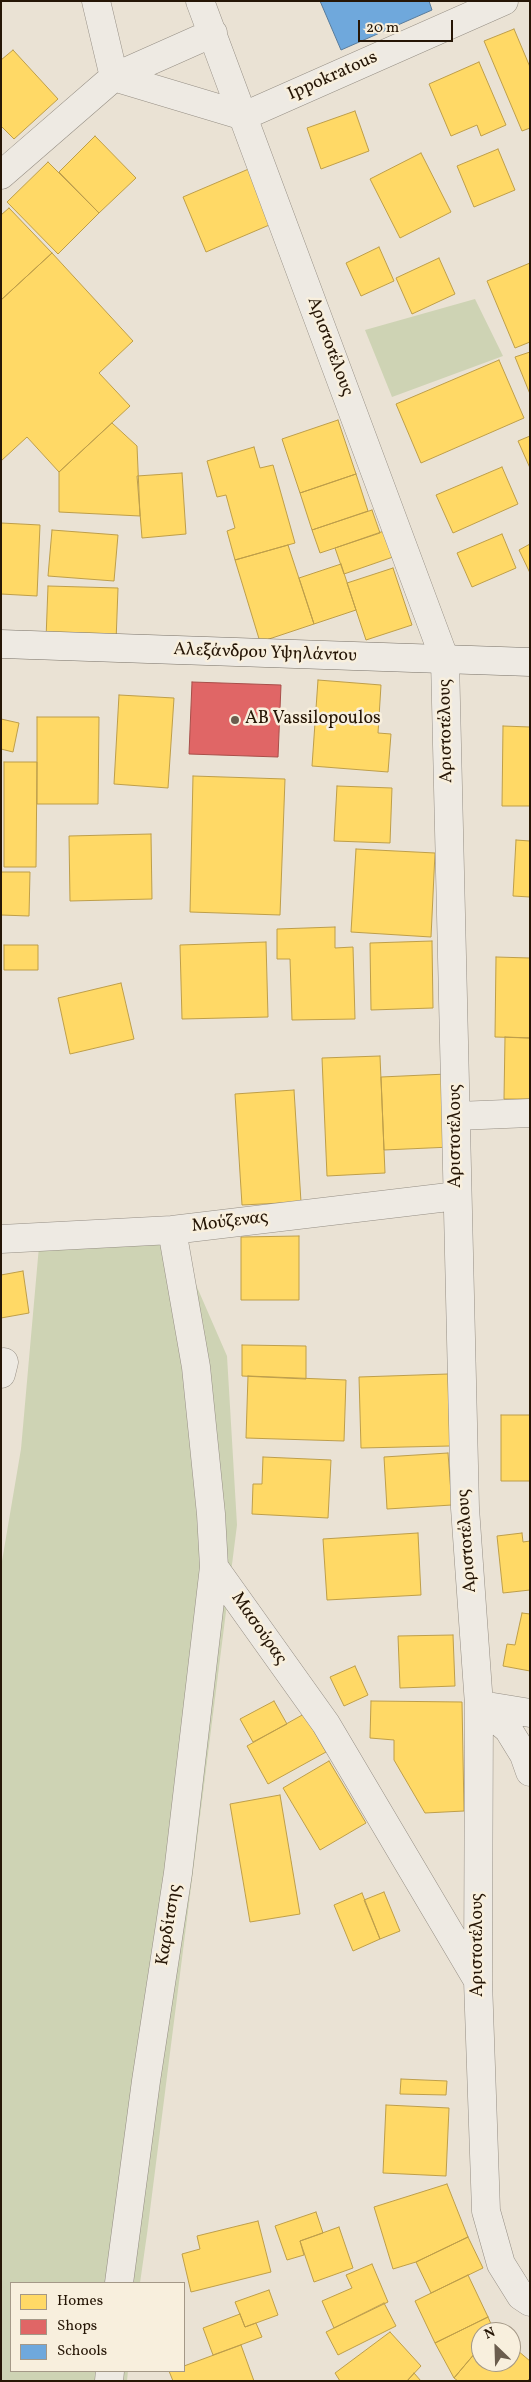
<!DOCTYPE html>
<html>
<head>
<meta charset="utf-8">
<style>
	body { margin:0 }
	#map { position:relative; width:531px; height:2382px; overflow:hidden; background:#eae2d4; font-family:Vollkorn,serif }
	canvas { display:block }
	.frame { position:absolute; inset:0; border:2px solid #261606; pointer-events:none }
	.legend { position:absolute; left:10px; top:2282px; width:175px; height:90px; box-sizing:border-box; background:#f8efdd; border:1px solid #a49887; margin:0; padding:6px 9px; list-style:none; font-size:15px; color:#261606 }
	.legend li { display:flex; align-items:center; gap:10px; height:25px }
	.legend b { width:25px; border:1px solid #a49887 }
	.north { position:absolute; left:471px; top:2322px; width:50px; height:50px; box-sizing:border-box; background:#f8efdd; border:1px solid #a49887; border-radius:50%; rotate:336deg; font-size:14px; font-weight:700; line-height:20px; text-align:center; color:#261606 }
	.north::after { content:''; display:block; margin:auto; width:18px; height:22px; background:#6b5d4e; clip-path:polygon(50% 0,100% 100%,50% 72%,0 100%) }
	.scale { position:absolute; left:358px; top:20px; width:95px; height:22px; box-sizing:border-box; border:2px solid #261606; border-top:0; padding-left:6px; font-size:15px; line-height:18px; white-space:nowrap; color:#261606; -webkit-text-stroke:4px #f8efdd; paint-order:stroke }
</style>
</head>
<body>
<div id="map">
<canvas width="531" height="2382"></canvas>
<div class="frame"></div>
<ul class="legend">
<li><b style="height:14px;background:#ffd966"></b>Homes</li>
<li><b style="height:14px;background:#e06666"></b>Shops</li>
<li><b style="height:14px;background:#6fa8dc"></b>Schools</li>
</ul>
<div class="north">N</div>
<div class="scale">20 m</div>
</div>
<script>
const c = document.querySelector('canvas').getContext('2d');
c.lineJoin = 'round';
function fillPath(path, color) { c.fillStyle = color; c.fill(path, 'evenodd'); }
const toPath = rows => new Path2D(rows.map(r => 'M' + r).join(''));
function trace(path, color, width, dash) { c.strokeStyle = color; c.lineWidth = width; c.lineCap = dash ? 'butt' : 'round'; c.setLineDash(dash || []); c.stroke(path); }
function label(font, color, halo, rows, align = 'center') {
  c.font = font + ' Vollkorn,serif'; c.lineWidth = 5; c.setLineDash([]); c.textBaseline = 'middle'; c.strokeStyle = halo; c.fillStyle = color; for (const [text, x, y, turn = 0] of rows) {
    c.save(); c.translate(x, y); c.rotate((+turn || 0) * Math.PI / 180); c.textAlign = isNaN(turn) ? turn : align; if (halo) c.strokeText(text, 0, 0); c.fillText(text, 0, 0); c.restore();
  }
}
fillPath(toPath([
	[475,299,503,356,392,397,365,330],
	[172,1230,184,1257,191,1257,190,1271,227,1356,237,1525,147,2234,140,2283,11,2283,11,2371,128,2371,127,2381,1,2381,1,1567,21,1449,40,1235]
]), '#ced3b4');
const homes = toPath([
	[514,29,530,67,530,128,522,131,484,41,514,29],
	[13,50,58,99,14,139,1,126,1,60,13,50],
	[479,62,506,125,481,136,477,125,451,136,429,84,479,62],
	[355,111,369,151,321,169,307,128,355,111],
	[95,136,136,178,99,213,59,172,95,136],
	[498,149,515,190,474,207,457,166,498,149],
	[421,153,451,212,400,238,370,179,421,153],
	[48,162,99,213,58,254,7,202,48,162],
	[258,165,281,220,206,252,183,197,258,165],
	[9,208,52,253,1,300,1,215,9,208],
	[379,247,394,281,361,296,346,263,379,247],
	[52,253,133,341,99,373,130,406,59,472,27,437,1,461,1,300,52,253],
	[439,258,455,294,412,314,396,278,439,258],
	[530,263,530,342,515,348,487,281,530,263],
	[530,352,530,394,515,357,530,352],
	[499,360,524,418,421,463,396,404,499,360],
	[338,420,356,474,300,493,282,439,338,420],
	[112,423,137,446,140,516,59,512,59,472,112,423],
	[530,436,530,468,518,441,530,436],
	[254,447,260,468,273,465,295,543,235,560,227,531,235,528,226,495,217,497,207,461,254,447],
	[502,467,518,504,453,533,436,495,502,467],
	[182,473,186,534,142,538,137,476,182,473],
	[356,474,368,511,312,530,300,493,356,474],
	[372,510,380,533,320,553,312,530,372,510],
	[1,523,40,525,37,596,1,594,1,523],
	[52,530,118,535,114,581,48,576,52,530],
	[384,531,393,557,344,574,335,548,384,531],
	[502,534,516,568,472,587,457,553,502,534],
	[530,544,530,573,519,550,530,544],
	[288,545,314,624,260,642,235,560,288,545],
	[341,564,356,610,314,624,299,578,341,564],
	[393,568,412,625,366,640,347,583,393,568],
	[48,586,118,588,116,642,46,639,48,586],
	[318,680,381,685,378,733,391,734,388,772,312,766,318,680],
	[119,695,174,698,168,788,114,784,119,695],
	[37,717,99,717,98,804,37,804,37,717],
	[1,719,19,723,13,752,1,749,1,719],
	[503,726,530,727,530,806,502,806,503,726],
	[4,762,37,762,36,867,4,867,4,762],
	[193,776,285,779,280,915,190,912,193,776],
	[337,786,392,788,390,843,334,841,337,786],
	[151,834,152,899,70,901,69,836,151,834],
	[516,840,530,841,530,897,513,896,516,840],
	[356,849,435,853,431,937,351,932,356,849],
	[1,872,30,872,29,916,1,915,1,872],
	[335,927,335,948,353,947,355,1019,292,1020,290,959,277,959,277,929,335,927],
	[432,941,433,1008,371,1010,370,943,432,941],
	[266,942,268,1017,182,1019,180,945,266,942],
	[4,945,38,945,38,970,4,970,4,945],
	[496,957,530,958,530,1038,495,1037,496,957],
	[121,983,134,1039,70,1054,58,998,121,983],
	[505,1037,530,1038,530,1099,504,1099,505,1037],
	[380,1056,385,1173,327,1176,322,1058,380,1056],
	[447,1074,451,1147,384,1150,381,1077,447,1074],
	[294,1090,301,1202,242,1205,235,1094,294,1090],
	[299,1236,299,1300,241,1300,241,1237,299,1236],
	[23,1271,29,1313,1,1318,1,1275,23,1271],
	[242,1345,306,1346,306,1379,242,1376,242,1345],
	[448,1374,450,1446,361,1448,359,1377,448,1374],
	[248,1376,346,1380,344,1441,246,1438,248,1376],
	[501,1415,530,1415,530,1481,501,1481,501,1415],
	[448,1453,452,1505,387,1509,384,1457,448,1453],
	[263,1457,331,1460,328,1518,252,1514,253,1484,262,1484,263,1457],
	[418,1533,421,1595,327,1600,323,1539,418,1533],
	[522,1533,523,1542,530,1541,530,1590,503,1593,497,1536,522,1533],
	[522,1613,530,1614,530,1671,503,1666,507,1644,515,1645,522,1613],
	[453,1635,455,1686,400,1688,398,1636,453,1635],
	[355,1666,368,1695,344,1706,330,1677,355,1666],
	[274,1701,287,1724,253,1742,240,1719,274,1701],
	[371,1701,462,1702,464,1811,425,1813,394,1760,394,1740,370,1738,371,1701],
	[304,1714,326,1752,268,1784,247,1746,304,1714],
	[329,1761,366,1823,320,1850,283,1788,329,1761],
	[280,1795,300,1914,250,1922,230,1804,280,1795],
	[384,1892,400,1931,380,1939,364,1900,384,1892],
	[362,1893,380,1939,353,1951,334,1905,362,1893],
	[401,2079,447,2081,446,2095,400,2094,401,2079],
	[386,2105,449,2108,446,2176,383,2173,386,2105],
	[447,2184,468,2237,416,2262,393,2269,374,2207,447,2184],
	[316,2212,323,2233,300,2241,304,2255,287,2260,275,2226,316,2212],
	[258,2221,271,2272,191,2292,182,2254,200,2249,197,2236,258,2221],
	[339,2227,353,2268,314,2282,300,2241,339,2227],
	[468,2237,483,2268,431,2293,416,2262,468,2237],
	[372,2264,388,2302,334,2328,322,2301,352,2288,346,2275,372,2264],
	[468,2275,488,2317,435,2343,415,2301,468,2275],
	[269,2290,278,2315,245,2327,235,2302,269,2290],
	[384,2303,396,2326,338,2355,326,2332,384,2303],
	[240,2314,245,2327,256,2323,262,2337,213,2355,203,2328,240,2314],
	[488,2317,494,2331,481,2332,481,2346,454,2378,435,2343,488,2317],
	[390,2332,421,2366,407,2381,340,2381,335,2373,390,2332],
	[241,2345,254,2381,173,2381,169,2371,184,2371,184,2366,241,2345],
	[511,2345,530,2361,530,2378,527,2381,458,2381,454,2378,481,2346,481,2362,511,2362,511,2345],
	[414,2373,421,2381,407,2381,414,2373]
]);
fillPath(homes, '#ffd966');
trace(homes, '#be9e49', 1);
const shops = toPath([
	[192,682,281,685,278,757,189,754,192,682]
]);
fillPath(shops, '#e06666');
trace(shops, '#a84e49', 1);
const schools = toPath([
	[320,1,429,1,432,10,341,50,320,1]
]);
fillPath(schools, '#6fa8dc');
trace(schools, '#597c9c', 1);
const street = toPath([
	[96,1,114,77,244,116],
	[200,1,445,660,465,1508,479,1705,478,1981,486,2211,501,2264,521,2296,530,2302],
	[244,116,504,1],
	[1,175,114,77,213,33],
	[457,1116,530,1113],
	[172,1230,196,1367,211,1514,214,1567,326,1724,477,1979],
	[1,1239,172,1230,457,1196],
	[1,1374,4,1362],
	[479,1705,508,1729,524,1755,530,1772],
	[481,1705,530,1713],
	[119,2283,146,2081,178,1873,214,1567],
	[109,2381,110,2371]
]);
const secondary = toPath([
	[1,644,530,662]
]);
trace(street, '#958e84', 29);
trace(secondary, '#797268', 29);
trace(street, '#eeeae3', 28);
trace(secondary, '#eeeae3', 28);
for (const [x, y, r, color] of [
	[235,720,5,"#6b5d4e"]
]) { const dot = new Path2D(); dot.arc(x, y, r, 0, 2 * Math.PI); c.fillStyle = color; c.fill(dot); trace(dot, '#f8efdd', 2); }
label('18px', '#261606', '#f8efdd', [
	["Ippokratous",333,77,-24],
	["Αριστοτέλους",329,347,70],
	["Αλεξάνδρου Υψηλάντου",265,654,2],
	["Αριστοτέλους",447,731,-91],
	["Αριστοτέλους",457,1136,-90],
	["Μούζενας",230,1223,-7],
	["Αριστοτέλους",468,1541,-94],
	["Μασούρας",258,1629,55],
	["Καρδίτσης",170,1925,-81],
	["Αριστοτέλους",479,1945,-90]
]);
label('18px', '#261606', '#f8efdd', [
	["AB Vassilopoulos",245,720]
], 'left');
</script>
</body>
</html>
